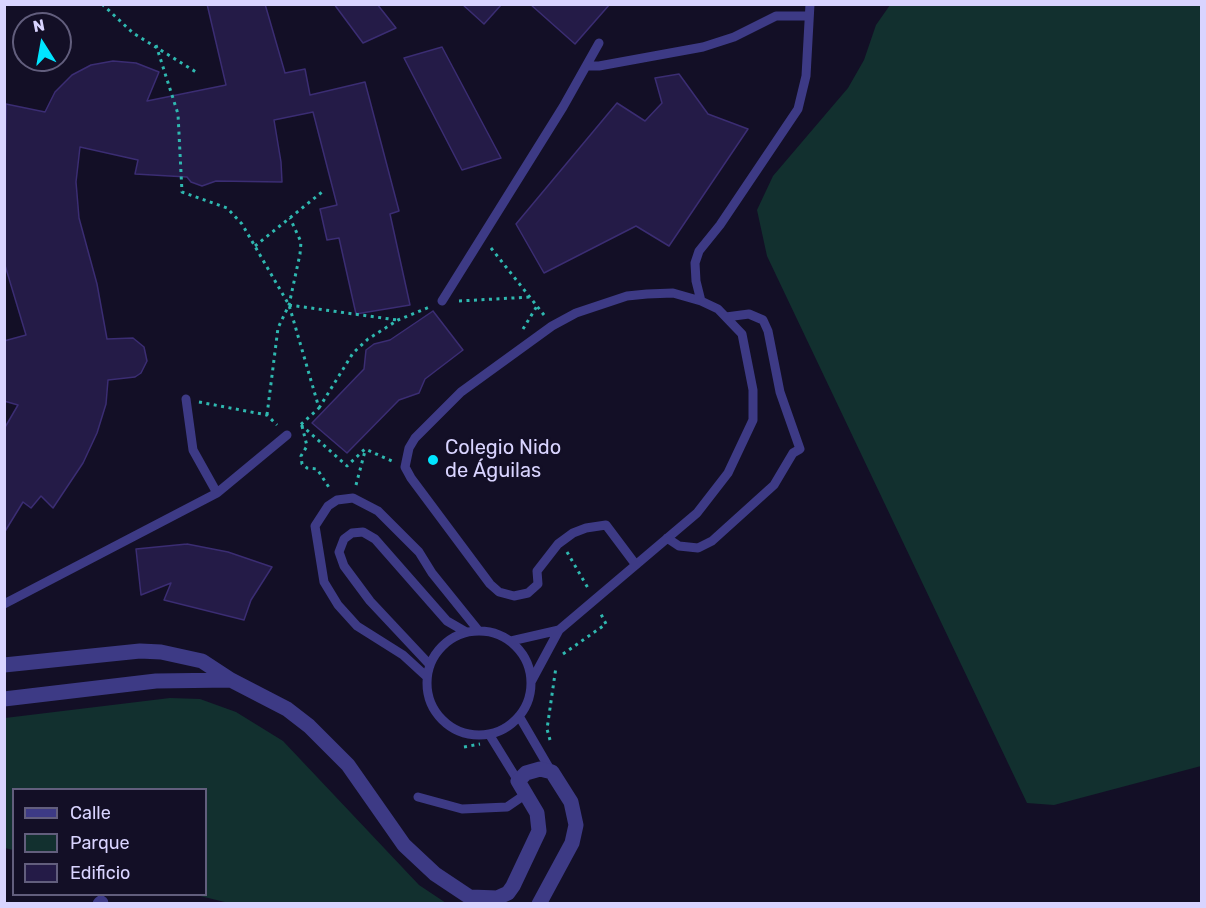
<!DOCTYPE html>
<html>
<head>
<meta charset="utf-8">
<style>
	body { margin:0 }
	#map { position:relative; width:1206px; height:908px; overflow:hidden; background:#130f26; font-family:Rubik,sans-serif }
	canvas { display:block }
	.frame { position:absolute; inset:0; border:6px solid #d9d4ff; pointer-events:none }
	.legend { position:absolute; left:12px; top:788px; width:195px; height:108px; box-sizing:border-box; background:#130f26; border:2px solid #625e7d; margin:0; padding:8px 10px; list-style:none; font-size:18px; color:#d9d4ff }
	.legend li { display:flex; align-items:center; gap:12px; height:30px }
	.legend b { width:30px; border:2px solid #625e7d }
	.north { position:absolute; left:12px; top:12px; width:60px; height:60px; box-sizing:border-box; background:#130f26; border:2px solid #625e7d; border-radius:50%; rotate:349deg; font-size:16px; font-weight:700; line-height:24px; text-align:center; color:#d9d4ff }
	.north::after { content:''; display:block; margin:auto; width:21px; height:27px; background:#00e5ff; clip-path:polygon(50% 0,100% 100%,50% 72%,0 100%) }
</style>
</head>
<body>
<div id="map">
<canvas width="1206" height="908"></canvas>
<div class="frame"></div>
<ul class="legend">
<li><b style="height:8px;background:#3d3a85"></b>Calle</li>
<li><b style="height:16px;background:#12302f"></b>Parque</li>
<li><b style="height:16px;background:#241b47"></b>Edificio</li>
</ul>
<div class="north">N</div>
</div>
<script>
const c = document.querySelector('canvas').getContext('2d');
c.lineJoin = 'round';
function fillPath(path, color) { c.fillStyle = color; c.fill(path, 'evenodd'); }
const toPath = rows => new Path2D(rows.map(r => 'M' + r).join(''));
function trace(path, color, width, dash) { c.strokeStyle = color; c.lineWidth = width; c.lineCap = dash ? 'butt' : 'round'; c.setLineDash(dash || []); c.stroke(path); }
function label(font, color, halo, rows, align = 'center') {
  c.font = font + ' Rubik,sans-serif'; c.lineWidth = 5; c.setLineDash([]); c.textBaseline = 'middle'; c.strokeStyle = halo; c.fillStyle = color; for (const [text, x, y, turn = 0] of rows) {
    c.save(); c.translate(x, y); c.rotate((+turn || 0) * Math.PI / 180); c.textAlign = isNaN(turn) ? turn : align; if (halo) c.strokeText(text, 0, 0); c.fillText(text, 0, 0); c.restore();
  }
}
fillPath(toPath([
	[890,5,1201,5,1201,766,1054,805,1027,803,767,256,757,210,773,176,848,88,864,60,876,25],
	[170,698,200,699,236,712,283,741,419,885,446,903,233,904,196,895,206,894,206,790,14,790,13,850,5,848,5,718]
]), '#12302f');
const building = toPath([
	[207,4,265,4,285,73,305,69,310,95,365,82,399,211,390,214,410,305,356,314,339,238,327,240,320,209,337,205,313,112,274,120,281,162,282,182,216,181,202,186,191,182,187,177,135,174,138,160,80,147,76,182,79,218,97,284,107,339,133,338,144,347,147,361,141,373,135,377,108,380,106,404,97,433,83,463,53,508,41,496,31,508,23,502,4,533,4,429,18,405,4,401,4,341,26,335,4,262,6,104,45,112,55,92,72,75,91,65,113,61,136,63,159,72,147,101,226,85,207,4],
	[334,4,377,4,396,28,363,43,334,4],
	[462,4,502,4,484,24,462,4],
	[530,4,610,4,575,44,530,4],
	[442,47,501,158,462,170,404,58,442,47],
	[679,74,708,114,748,129,669,246,636,226,544,273,516,224,617,103,645,121,662,103,655,78,679,74],
	[433,311,463,350,425,379,419,393,399,400,347,453,312,423,364,369,366,350,374,344,390,340,433,311],
	[187,544,228,552,272,567,251,600,244,620,164,600,171,583,141,595,136,549,187,544]
]);
fillPath(building, '#241b47');
trace(building, '#3b2d73', 1.5);
trace(toPath([
	[102,4,133,33,196,72],
	[156,45,178,114,182,192,227,208,242,224,289,305,319,408,298,427],
	[255,246,322,192],
	[491,248,544,315],
	[459,301,531,297],
	[289,305,397,320],
	[523,329,537,306],
	[199,402,267,415,277,425],
	[319,408,353,353,368,339,398,320,432,306],
	[267,415,278,328,289,305,300,254,301,242,290,218],
	[301,425,347,466,365,449,392,461],
	[302,426,307,446,301,456,302,464,307,468,317,469,330,489],
	[356,485,365,451],
	[567,552,588,588],
	[563,654,606,624,600,612],
	[550,740,547,729,556,667],
	[464,747,480,744]
]), '#2fb8b0', 3, [3, 4.5]);
trace(toPath([
	[586,66,599,66,703,47,734,37,776,16,809,16],
	[442,301,563,107,599,43],
	[217,493,287,435],
	[667,538,679,546,698,548,712,541,774,485,793,453,800,449,780,392,768,331,763,320,749,314,726,317],
	[636,565,606,525,586,528,573,533,558,544,537,571,538,584,528,593,514,596,499,592,490,584,411,478,405,467,409,448,415,438,461,392,552,326,576,313,627,296,647,294,673,293,701,301],
	[4,604,217,493,193,450,186,399],
	'427 683a52 52 0 1 1 104 0a52 52 0 1 1-104 0Z',
	[511,641,559,630],
	[430,665,370,601,344,566,339,552,344,539,352,533,363,532,375,539,447,621,466,632],
	[427,677,403,655,357,626,338,605,324,582,315,526,328,506,337,500,353,498,378,511,419,552,432,573,478,630],
	[531,682,559,630,697,513,728,473,753,420,753,390,742,334,718,309,701,301,696,281,695,263,699,251,720,225,798,109,806,76,810,4],
	[519,716,551,771],
	[489,734,518,781],
	[418,797,462,809,507,807,526,794]
]), '#3d3a85', 9);
trace(toPath([
	[4,665,140,651,161,652,202,661,231,680,287,709,309,726,348,765,404,845,435,874,480,904],
	[4,699,156,681,231,680],
	[471,897,497,898,508,893,513,886,539,831,537,813,518,781,526,773,540,769,552,772,571,802,576,825,572,843,539,904],
	[100,904,101,903]
]), '#3d3a85', 15);
for (const [x, y, r, color] of [
	[433,460,6,"#00e5ff"]
]) { const dot = new Path2D(); dot.arc(x, y, r, 0, 2 * Math.PI); c.fillStyle = color; c.fill(dot); trace(dot, '#130f26', 2); }
label('20px', '#d9d4ff', '#130f26', [
	["Colegio Nido",445,448],
	["de Águilas",445,471]
], 'left');
</script>
</body>
</html>
